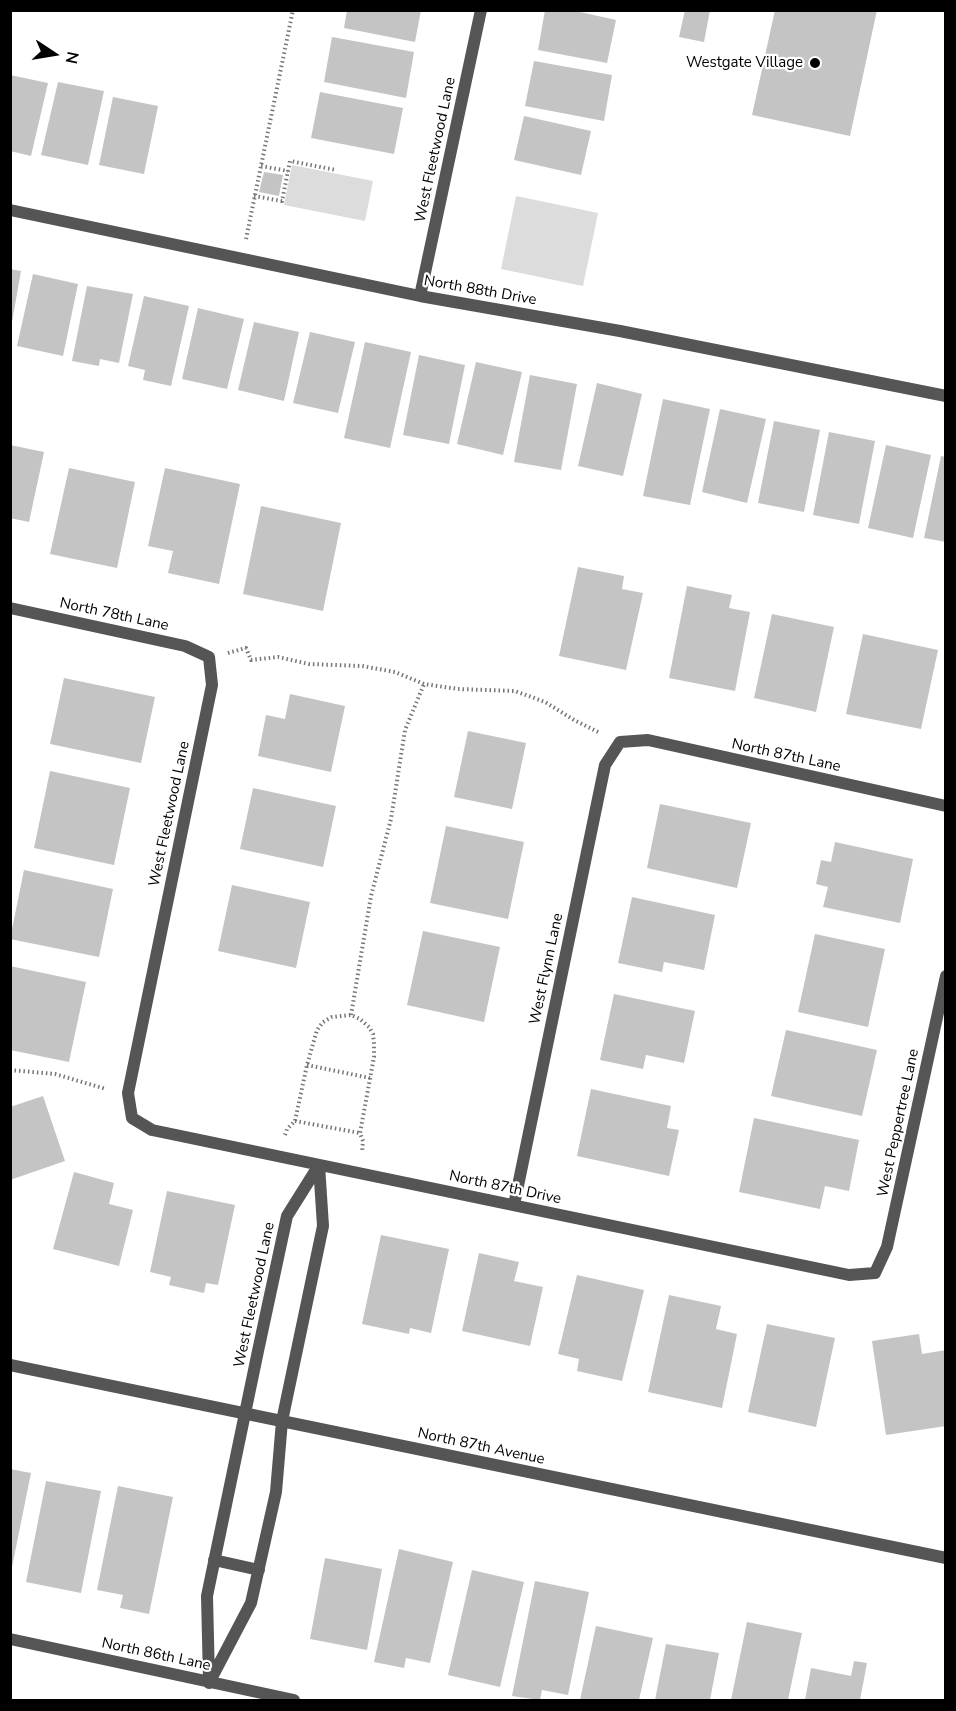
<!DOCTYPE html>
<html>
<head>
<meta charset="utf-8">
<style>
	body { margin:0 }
	#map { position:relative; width:956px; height:1711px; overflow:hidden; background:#fff; font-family:"Nunito Sans",sans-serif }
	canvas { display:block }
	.frame { position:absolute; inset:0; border:12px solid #000; pointer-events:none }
	.north { position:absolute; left:24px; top:24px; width:60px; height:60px; -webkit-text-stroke:4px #fff; paint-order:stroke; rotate:102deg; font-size:16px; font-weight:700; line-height:24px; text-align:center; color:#000 }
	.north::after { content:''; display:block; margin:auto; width:21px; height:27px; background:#000; clip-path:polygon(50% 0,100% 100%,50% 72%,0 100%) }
</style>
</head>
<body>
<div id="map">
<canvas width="956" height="1711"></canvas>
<div class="frame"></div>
<div class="north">N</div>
</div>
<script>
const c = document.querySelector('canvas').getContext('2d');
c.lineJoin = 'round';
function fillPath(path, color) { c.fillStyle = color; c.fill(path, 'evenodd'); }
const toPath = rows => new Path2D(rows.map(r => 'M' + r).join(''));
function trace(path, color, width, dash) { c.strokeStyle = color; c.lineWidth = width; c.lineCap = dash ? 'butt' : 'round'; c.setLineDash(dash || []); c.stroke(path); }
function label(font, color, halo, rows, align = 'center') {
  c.font = font + ' "Nunito Sans",sans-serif'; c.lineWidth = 4.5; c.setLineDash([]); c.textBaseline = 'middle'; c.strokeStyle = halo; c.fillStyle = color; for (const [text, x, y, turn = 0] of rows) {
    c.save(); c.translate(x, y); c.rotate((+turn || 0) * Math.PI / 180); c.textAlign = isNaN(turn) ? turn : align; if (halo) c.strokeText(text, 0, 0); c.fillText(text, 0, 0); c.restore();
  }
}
fillPath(toPath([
	[292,165,373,181,365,221,284,205],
	[516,196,598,213,583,286,501,269]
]), '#dcdcdc');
fillPath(toPath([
	[347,10,421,10,415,42,344,28],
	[545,10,571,10,616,20,607,63,538,50],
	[685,10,710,10,704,42,679,37],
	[775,10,877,10,850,136,752,115],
	[332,37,414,52,406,98,324,82],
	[534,61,612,75,604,121,525,106],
	[10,75,48,83,31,156,10,151],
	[58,82,104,91,88,165,41,155],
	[320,92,403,108,394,154,311,138],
	[113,97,158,106,144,174,99,165],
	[524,116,591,131,581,175,514,160],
	[264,172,283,175,279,196,259,192],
	[10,269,21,271,12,322,10,322],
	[33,274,78,284,63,356,17,346],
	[87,286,133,294,119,363,100,359,99,366,72,361],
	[144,296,189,306,171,386,143,380,145,370,128,366],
	[198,308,244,319,227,389,182,379],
	[254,322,299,332,284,401,238,390],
	[310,332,355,342,338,413,293,403],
	[365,342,411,352,390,448,344,438],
	[419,355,465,365,449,444,403,435],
	[476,362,522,372,503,455,457,444],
	[530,375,577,384,561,470,514,462],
	[597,383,642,394,623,476,578,466],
	[663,399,710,409,690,505,643,496],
	[720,409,766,419,747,503,702,492],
	[774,421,820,430,804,512,758,503],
	[829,432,875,441,859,524,813,515],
	[10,445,44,452,29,522,10,518],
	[886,445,931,455,913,538,868,528],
	[941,456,946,457,946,542,924,538],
	[69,468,135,482,117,568,50,554],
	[165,468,240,484,219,584,168,573,173,551,148,546],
	[261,506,341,523,323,611,243,594],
	[578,567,624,576,622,589,643,593,626,670,559,656],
	[687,586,732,595,729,608,750,612,735,691,669,678],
	[772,614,834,627,816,712,754,698],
	[863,634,938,650,921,729,846,714],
	[64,678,155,697,141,763,50,744],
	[290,694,345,706,331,772,258,756,266,715,285,719],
	[468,731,526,743,512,809,454,797],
	[50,771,130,788,114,865,34,848],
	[253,788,336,806,323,867,240,849],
	[660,804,751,823,737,888,647,868],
	[446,826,524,842,508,919,430,903],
	[835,842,913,859,900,923,823,907,828,887,816,884,821,860,831,862],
	[24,870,113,889,99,957,10,939],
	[232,885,310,902,296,968,218,951],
	[632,897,715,915,704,970,664,962,662,972,618,963],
	[423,931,500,947,484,1022,407,1005],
	[815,934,885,949,868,1027,798,1012],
	[10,966,86,982,69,1062,10,1050],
	[614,994,695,1011,684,1063,646,1055,643,1069,600,1060],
	[786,1030,877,1050,862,1116,771,1096],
	[591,1089,671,1106,667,1128,679,1130,669,1176,577,1156],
	[43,1096,65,1161,10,1180,10,1107],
	[754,1118,859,1140,849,1191,825,1186,820,1209,739,1192],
	[74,1172,114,1183,109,1204,133,1210,119,1266,53,1249],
	[167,1191,235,1205,218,1285,206,1283,204,1293,169,1285,171,1277,150,1272],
	[381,1235,449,1249,431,1333,410,1328,409,1334,362,1324],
	[479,1253,519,1262,514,1281,543,1287,530,1346,462,1331],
	[577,1275,644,1290,622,1381,577,1371,579,1359,558,1354],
	[669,1295,721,1306,716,1329,737,1334,722,1408,648,1392],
	[767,1324,835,1338,816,1427,748,1412],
	[919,1334,922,1354,946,1350,946,1426,886,1435,872,1341],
	[10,1469,31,1473,12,1567,10,1567],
	[46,1481,101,1491,81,1593,26,1582],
	[118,1486,173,1497,149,1614,120,1608,123,1595,97,1590],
	[399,1549,453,1562,430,1663,406,1658,404,1668,374,1662],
	[325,1558,382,1569,367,1650,310,1639],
	[472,1570,524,1582,500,1687,448,1675],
	[535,1581,589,1592,568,1695,542,1690,540,1700,512,1696],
	[747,1622,802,1633,788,1700,731,1700],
	[596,1626,653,1638,639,1700,580,1700],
	[666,1644,719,1653,710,1700,655,1700],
	[854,1661,867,1663,860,1700,805,1700,811,1668,851,1676]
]), '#c4c4c4');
trace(toPath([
	[261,166,288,171],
	[254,196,282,201,290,161,336,170],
	[246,239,293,10],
	[228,653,246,648,251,660,278,657,309,664,362,666,395,672,424,684,458,689,515,691,545,702,574,720,600,733],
	[351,1015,371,896,391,819,405,730,424,684],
	[307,1065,370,1078],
	[10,1070,55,1074,106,1089],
	[295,1121,360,1133],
	[285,1135,287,1129,295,1121,307,1065,317,1030,323,1022,332,1017,351,1015,360,1019,369,1027,373,1034,374,1044,374,1057,360,1133,363,1141,362,1152]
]), '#777', 4, [1.5, 3]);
trace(toPath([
	[10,210,420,296,620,331,946,396],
	[420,296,481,10],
	[10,608,185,646,209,657,212,685,128,1093,132,1118,152,1130,849,1275,875,1273,887,1247,946,976],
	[514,1205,605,765,620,742,648,740,946,806],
	[10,1365,946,1558],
	[214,1560,259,1570],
	[10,1639,294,1700],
	[209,1680,207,1596,258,1351,287,1216,319,1165],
	[209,1683,251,1603,276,1492,282,1421,323,1226,319,1165]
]), '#555', 12);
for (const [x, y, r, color] of [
	[815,63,6,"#000"]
]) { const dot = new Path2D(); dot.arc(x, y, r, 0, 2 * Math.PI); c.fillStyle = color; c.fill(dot); trace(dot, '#fff', 2); }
label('15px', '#000', '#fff', [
	["Westgate Village",803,63]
], 'right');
label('15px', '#000', '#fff', [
	["West Fleetwood Lane",436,150,-78],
	["North 88th Drive",480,291,10],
	["North 78th Lane",114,615,12],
	["North 87th Lane",786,756,12],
	["West Fleetwood Lane",170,814,-78],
	["West Flynn Lane",547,969,-78],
	["West Peppertree Lane",899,1123,-78],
	["North 87th Drive",505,1188,12],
	["West Fleetwood Lane",255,1295,-78],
	["North 87th Avenue",481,1447,12],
	["North 86th Lane",156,1655,12]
]);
</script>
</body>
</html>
